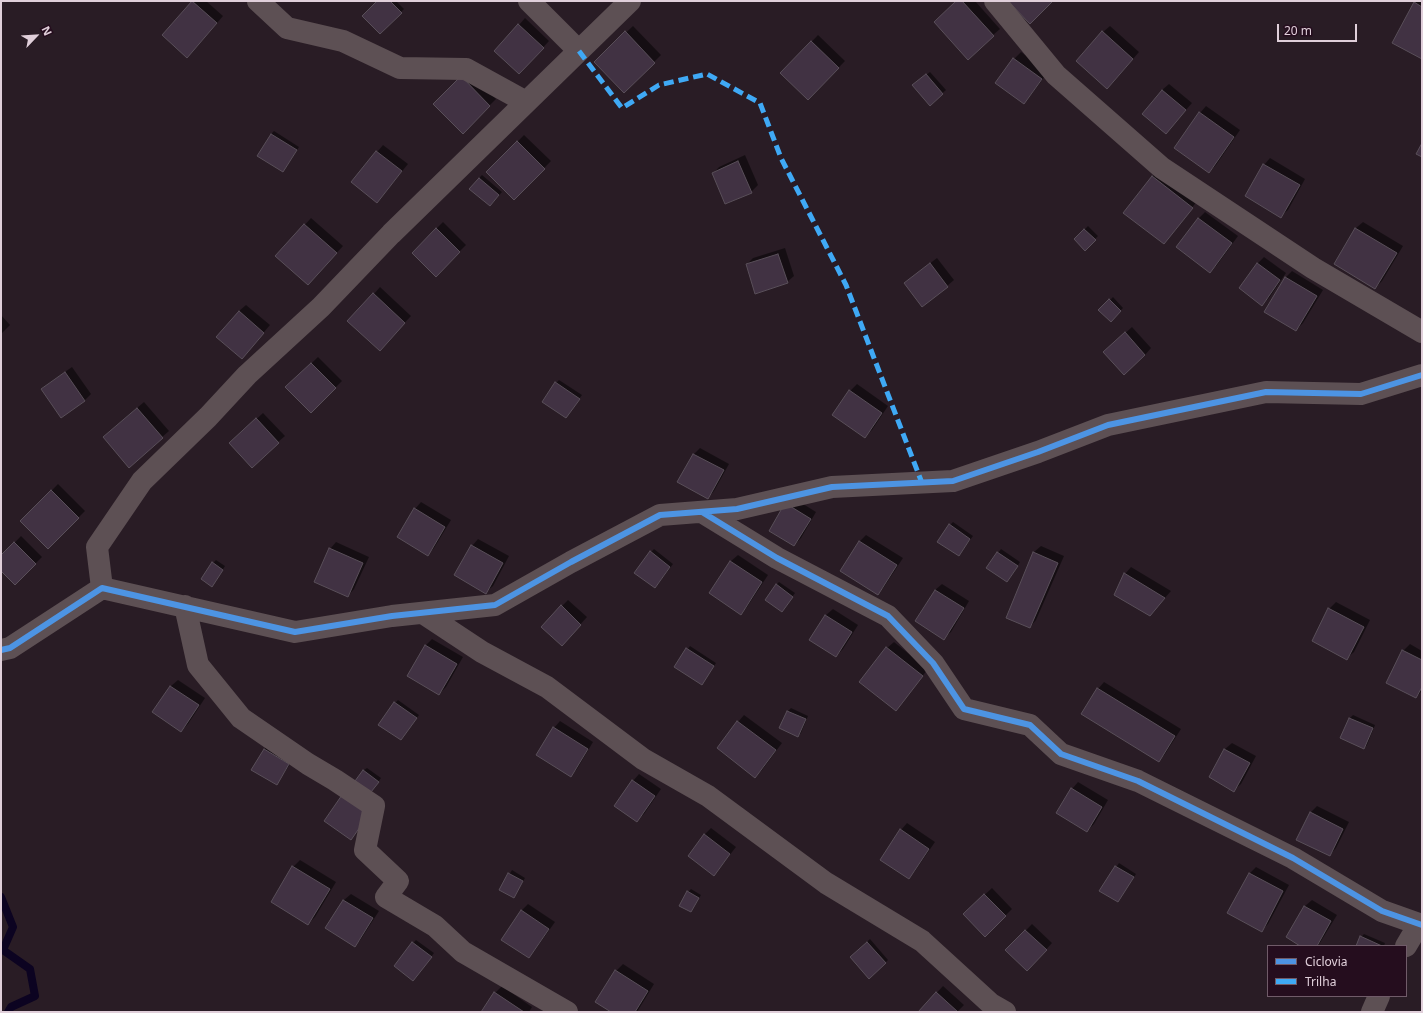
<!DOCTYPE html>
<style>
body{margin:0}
#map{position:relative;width:1423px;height:1013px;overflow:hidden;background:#291c25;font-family:"Noto Sans",sans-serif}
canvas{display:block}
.frame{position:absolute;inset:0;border:2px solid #e0cfda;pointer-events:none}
.legend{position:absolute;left:1267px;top:945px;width:140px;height:52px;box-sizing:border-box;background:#250d1e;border:1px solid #705b69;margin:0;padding:5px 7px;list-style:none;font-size:12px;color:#e0cfda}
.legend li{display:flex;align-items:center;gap:8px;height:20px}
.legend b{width:20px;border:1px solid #705b69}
.north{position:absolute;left:16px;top:16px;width:40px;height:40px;-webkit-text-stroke:3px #250d1e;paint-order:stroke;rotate:65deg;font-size:11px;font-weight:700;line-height:16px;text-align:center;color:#e0cfda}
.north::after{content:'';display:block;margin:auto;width:14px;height:18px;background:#e0cfda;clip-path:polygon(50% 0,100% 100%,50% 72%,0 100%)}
.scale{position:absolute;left:1277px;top:24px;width:80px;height:18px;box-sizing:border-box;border:2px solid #e0cfda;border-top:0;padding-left:5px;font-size:12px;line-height:14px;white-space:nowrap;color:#e0cfda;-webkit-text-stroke:3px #250d1e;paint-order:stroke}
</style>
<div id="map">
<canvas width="1423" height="1013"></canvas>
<div class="frame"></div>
<ul class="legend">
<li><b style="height:5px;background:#4d94e3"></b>Ciclovia</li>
<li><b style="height:5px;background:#3fa9f5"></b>Trilha</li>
</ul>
<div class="north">N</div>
<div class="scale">20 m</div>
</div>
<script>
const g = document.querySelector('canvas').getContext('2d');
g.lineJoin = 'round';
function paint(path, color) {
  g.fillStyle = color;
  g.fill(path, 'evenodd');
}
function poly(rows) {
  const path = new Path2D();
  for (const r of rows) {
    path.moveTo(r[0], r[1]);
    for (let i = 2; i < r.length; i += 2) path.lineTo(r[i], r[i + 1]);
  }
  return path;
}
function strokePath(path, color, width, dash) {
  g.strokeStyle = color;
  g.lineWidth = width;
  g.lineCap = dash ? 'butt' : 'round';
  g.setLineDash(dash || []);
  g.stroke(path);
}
paint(poly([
 [194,1,206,1,223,16,194,50,164,35],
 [378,1,396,1,404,9,380,33],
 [957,1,975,1,1000,29,993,35],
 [1417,1,1422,1,1422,58,1415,3],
 [525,18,549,41,526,66,519,25],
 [633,26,661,55,624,92,595,62],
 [1110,26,1139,52,1114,81,1103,32],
 [818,35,845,61,808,99,782,73],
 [1021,52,1048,72,1030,96,1024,103,997,83,1014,59],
 [468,71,496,99,463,132,435,104],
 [930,72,946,90,930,104,917,82],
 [1169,84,1192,103,1166,133,1162,90],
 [1206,106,1240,130,1216,165,1209,172,1200,113],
 [274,131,299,147,283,171,271,134],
 [524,135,551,161,514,199,488,172],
 [383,145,408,164,377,202,352,182],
 [745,155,758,185,751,192,713,174,719,167],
 [1270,158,1305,179,1288,210,1281,216,1264,165],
 [1159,170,1198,200,1164,243,1125,213,1153,176],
 [482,175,502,192,493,202,479,178],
 [1205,212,1238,236,1217,265,1210,271,1177,247,1199,218],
 [311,218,343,246,308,284,277,256],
 [443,222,466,245,436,275,413,252],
 [1363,222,1403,246,1382,281,1375,288,1335,263,1356,228],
 [1088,226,1098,236,1085,249,1075,239],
 [785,248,794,276,787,282,747,264,753,258],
 [1264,257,1286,273,1269,298,1262,304,1257,264],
 [937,258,954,280,947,286,912,277],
 [1292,271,1323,290,1303,323,1296,330,1285,278],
 [380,287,411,316,386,343,374,294],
 [1113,297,1123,308,1111,320,1100,310],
 [246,305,270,325,248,351,239,311],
 [1,315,10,325,1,334],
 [1132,327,1151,348,1145,355,1111,346],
 [318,357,342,381,311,412,287,387],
 [72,367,91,394,85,400,62,416,43,389,49,383],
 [559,380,582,395,566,417,556,383],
 [857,384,888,406,872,430,865,436,850,391],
 [144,402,169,431,129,466,111,430],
 [263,413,285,436,278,442,237,437],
 [700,448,729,464,714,491,708,498,678,482,694,454],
 [58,484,85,511,48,548,22,521],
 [792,497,816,512,801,538,794,545,770,531],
 [421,502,451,520,434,548,428,555,415,509],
 [953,522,973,536,961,552,950,525],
 [866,535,903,558,884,587,878,594,859,542],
 [21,536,42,557,15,584,1,570,1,557],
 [478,539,509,556,493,586,486,592,472,546],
 [336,542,369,557,354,589,348,596,330,549],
 [1041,546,1064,556,1036,620,1030,627,1034,552],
 [654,549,673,564,658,584,651,552],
 [1001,549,1020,562,1010,578,988,567],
 [738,555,768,575,747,607,741,613,710,593,731,561],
 [216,560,225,566,215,582,213,563],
 [1131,567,1171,591,1150,615,1125,574],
 [779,582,795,593,782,611,776,585],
 [942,584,969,601,951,632,944,638,935,590],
 [568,600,587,617,568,638,562,606],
 [1336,602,1370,620,1354,652,1347,658,1329,609],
 [833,609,858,625,843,649,836,656,811,639,826,615],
 [432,639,463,657,446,687,439,694,426,645],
 [894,642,928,669,896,709,887,648],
 [1410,644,1422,651,1422,691,1416,697,1403,651],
 [690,646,716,663,702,684,675,666],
 [178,680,205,698,188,724,181,731,154,712,171,686],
 [1104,682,1181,729,1165,754,1159,761,1098,689],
 [398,700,419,715,401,739,395,703],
 [791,708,808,716,801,733,798,736,780,728,788,711],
 [744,715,782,743,762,770,755,776,738,722],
 [1353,715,1375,725,1367,745,1364,748,1341,738,1350,718],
 [560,721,593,742,577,769,571,775,554,728],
 [1232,743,1256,756,1241,784,1234,790,1210,777,1225,749],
 [267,746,292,761,277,784,264,749],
 [367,768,381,778,374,788,364,770],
 [639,774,661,789,644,814,637,820,633,781],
 [1078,782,1108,800,1094,824,1087,831,1072,789],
 [1317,806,1349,822,1336,848,1330,855,1311,812],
 [907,823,935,842,915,871,909,878,881,859,901,830],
 [711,828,736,847,714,875,704,835],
 [300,860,336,882,315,917,308,924,272,902,293,867],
 [1119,863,1136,874,1118,901,1101,890],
 [1256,867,1289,885,1268,924,1262,930,1250,873],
 [512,870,525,878,513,897,500,890],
 [992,888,1012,909,985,936,964,914],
 [691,889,701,895,691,911,688,892],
 [351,894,379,911,361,939,355,946,326,928,344,900],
 [1312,900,1337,915,1318,946,1302,946,1287,937,1305,906],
 [528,904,555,922,535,950,529,957,502,939,522,910],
 [1032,924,1052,943,1034,963,1007,950],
 [1364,934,1385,943,1384,946,1357,946,1361,937],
 [870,939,888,960,885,963,851,957],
 [416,940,434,953,416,977,413,943],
 [623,964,654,984,637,1012,613,1012,616,971],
 [502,986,532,1007,529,1012,482,1012,495,993],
 [943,986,964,1005,957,1012,919,1012]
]), '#0007');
strokePath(poly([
 [1,897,13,927,3,950,30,969,35,996,11,1007,8,1012]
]), '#0c0321', 8);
const building = poly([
 [192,1,217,23,187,58,162,35,192,1],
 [377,1,390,1,402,13,380,34,362,16,377,1],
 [956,1,962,1,994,36,968,60,934,22,956,1],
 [1008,1,1053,1,1030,24,1008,1],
 [1414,2,1422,7,1422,59,1392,43,1414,2],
 [518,24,544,48,519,74,494,51,518,24],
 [625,31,655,63,624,93,594,62,625,31],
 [1102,31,1133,59,1107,89,1076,61,1102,31],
 [811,41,839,68,808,100,780,73,811,41],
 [1013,58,1042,79,1024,104,995,83,1013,58],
 [926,74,943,94,930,106,912,85,926,74],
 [461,76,490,106,463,134,433,104,461,76],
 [1162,90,1186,110,1166,134,1142,114,1162,90],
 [1199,112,1234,137,1209,173,1174,148,1199,112],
 [271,134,297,150,283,172,257,156,271,134],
 [517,141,545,169,514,200,486,172,517,141],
 [1422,143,1422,157,1416,154,1422,143],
 [376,151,402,171,377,203,351,182,376,151],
 [738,161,752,193,725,204,712,173,738,161],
 [1263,164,1300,185,1281,218,1245,196,1263,164],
 [1152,176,1193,208,1164,244,1123,213,1152,176],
 [479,178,499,195,490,206,469,189,479,178],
 [1198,218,1232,243,1210,273,1176,247,1198,218],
 [304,224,337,253,308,285,275,256,304,224],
 [436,228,460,252,436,277,412,253,436,228],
 [1355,228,1397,253,1375,289,1334,264,1355,228],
 [1084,229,1096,240,1085,251,1074,239,1084,229],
 [778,254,788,283,755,294,746,264,778,254],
 [930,263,948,287,922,307,904,283,930,263],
 [1257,263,1280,280,1262,306,1239,288,1257,263],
 [1285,277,1317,296,1296,331,1264,312,1285,277],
 [373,293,405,323,380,351,347,321,373,293],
 [1109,299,1121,311,1111,322,1098,310,1109,299],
 [239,311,264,333,242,359,216,337,239,311],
 [1125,332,1145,355,1124,375,1103,352,1125,332],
 [311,363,336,388,311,413,285,387,311,363],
 [65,372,85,401,61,418,41,389,65,372],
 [555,382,580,399,566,418,542,402,555,382],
 [849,390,882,413,865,438,832,415,849,390],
 [137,408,163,438,129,468,103,437,137,408],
 [256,418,279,443,252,468,229,443,256,418],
 [693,454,724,470,708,499,677,482,693,454],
 [51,490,79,518,48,549,20,521,51,490],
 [785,503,811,519,794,546,769,531,785,503],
 [414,508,445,527,428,556,397,537,414,508],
 [949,524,970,539,959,556,937,542,949,524],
 [859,541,897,565,878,595,840,571,859,541],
 [14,542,36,564,15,585,1,571,1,555,14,542],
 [471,545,503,563,486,594,454,575,471,545],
 [329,548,363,563,348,597,314,582,329,548],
 [650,551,670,567,655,588,634,573,650,551],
 [997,552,1018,566,1007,582,986,568,997,552],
 [1033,552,1058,563,1030,628,1006,618,1033,552],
 [730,561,762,582,741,615,709,593,730,561],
 [212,562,223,570,212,587,201,579,212,562],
 [1124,573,1165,598,1150,616,1114,595,1124,573],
 [776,584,793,597,782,612,765,600,776,584],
 [935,590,964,608,944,640,915,621,935,590],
 [561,605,581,625,562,646,541,627,561,605],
 [1328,608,1364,627,1347,660,1312,641,1328,608],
 [825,615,852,632,836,657,809,640,825,615],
 [425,645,457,664,439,695,407,676,425,645],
 [886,647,923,676,896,711,859,682,886,647],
 [686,648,714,666,702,685,674,667,686,648],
 [1402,650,1422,660,1422,687,1416,698,1386,683,1402,650],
 [170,686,199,705,181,732,152,712,170,686],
 [1097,688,1175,736,1159,762,1081,714,1097,688],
 [394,702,417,718,401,740,378,725,394,702],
 [787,711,806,719,798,737,779,728,787,711],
 [1349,718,1373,728,1364,749,1340,738,1349,718],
 [737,721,776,750,755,778,717,748,737,721],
 [553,727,588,749,571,777,536,755,553,727],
 [264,749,289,764,277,785,251,770,264,749],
 [1224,749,1250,763,1234,792,1209,777,1224,749],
 [363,770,379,782,371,792,355,781,363,770],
 [632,780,655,796,637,822,614,806,632,780],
 [1071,788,1102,807,1087,832,1056,813,1071,788],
 [342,795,369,814,351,840,324,821,342,795],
 [1310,812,1343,829,1330,856,1296,840,1310,812],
 [900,829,929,849,909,879,880,860,900,829],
 [704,834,730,854,714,876,688,856,704,834],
 [292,866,330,889,308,925,271,902,292,866],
 [1115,866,1134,877,1118,902,1099,891,1115,866],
 [508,873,523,881,514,898,499,890,508,873],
 [1249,873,1283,891,1262,932,1227,913,1249,873],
 [687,891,699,898,691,912,679,906,687,891],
 [984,894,1006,916,985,937,963,914,984,894],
 [343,900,373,918,355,947,325,928,343,900],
 [1304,906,1331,921,1317,946,1300,946,1286,937,1304,906],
 [521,910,549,929,529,958,501,940,521,910],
 [1025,930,1047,950,1027,971,1005,950,1025,930],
 [1360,936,1382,946,1356,946,1360,936],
 [412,942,432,957,413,981,394,966,412,942],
 [867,942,886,963,869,979,850,957,867,942],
 [615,970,648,991,635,1012,611,1012,595,1002,615,970],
 [494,992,524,1012,481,1012,494,992],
 [936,992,958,1012,918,1012,936,992]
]);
paint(building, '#413243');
strokePath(building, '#594f59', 1);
strokePath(poly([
 [258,1,287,28,343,41,400,68,466,69,526,102],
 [529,1,579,51],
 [995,1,1056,75,1162,168,1313,268,1422,332],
 [702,512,777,558,888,616,933,663,964,709,1030,725,1061,754,1138,781,1293,858,1382,911,1422,925],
 [102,588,97,547,142,481,208,417,247,375,321,307,391,234,630,1],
 [185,606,198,665,241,718,308,764,335,780,374,806,365,850,398,881,386,897,435,926,463,952,567,1012],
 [423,613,482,652,547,687,643,759,708,796,826,883,922,941,991,1004,1005,1012],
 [1,650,10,648,102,588,295,632,392,616,495,605,571,562,660,515,737,509,832,487,953,481,1038,452,1108,425,1266,392,1361,394,1422,375],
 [1406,946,1419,924],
 [1372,1012,1379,996]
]), '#5d5054', 22);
strokePath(poly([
 [579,51,622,108,659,85,707,74,760,103,781,158,846,285,922,483]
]), '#3fa9f5', 5, [10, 5]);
strokePath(poly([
 [702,512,777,558,888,616,933,663,964,709,1030,725,1061,754,1138,781,1293,858,1382,911,1422,925],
 [1,650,10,648,102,588,295,632,392,616,495,605,571,562,660,515,737,509,832,487,953,481,1038,452,1108,425,1266,392,1361,394,1422,375]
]), '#4d94e3', 6);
</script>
